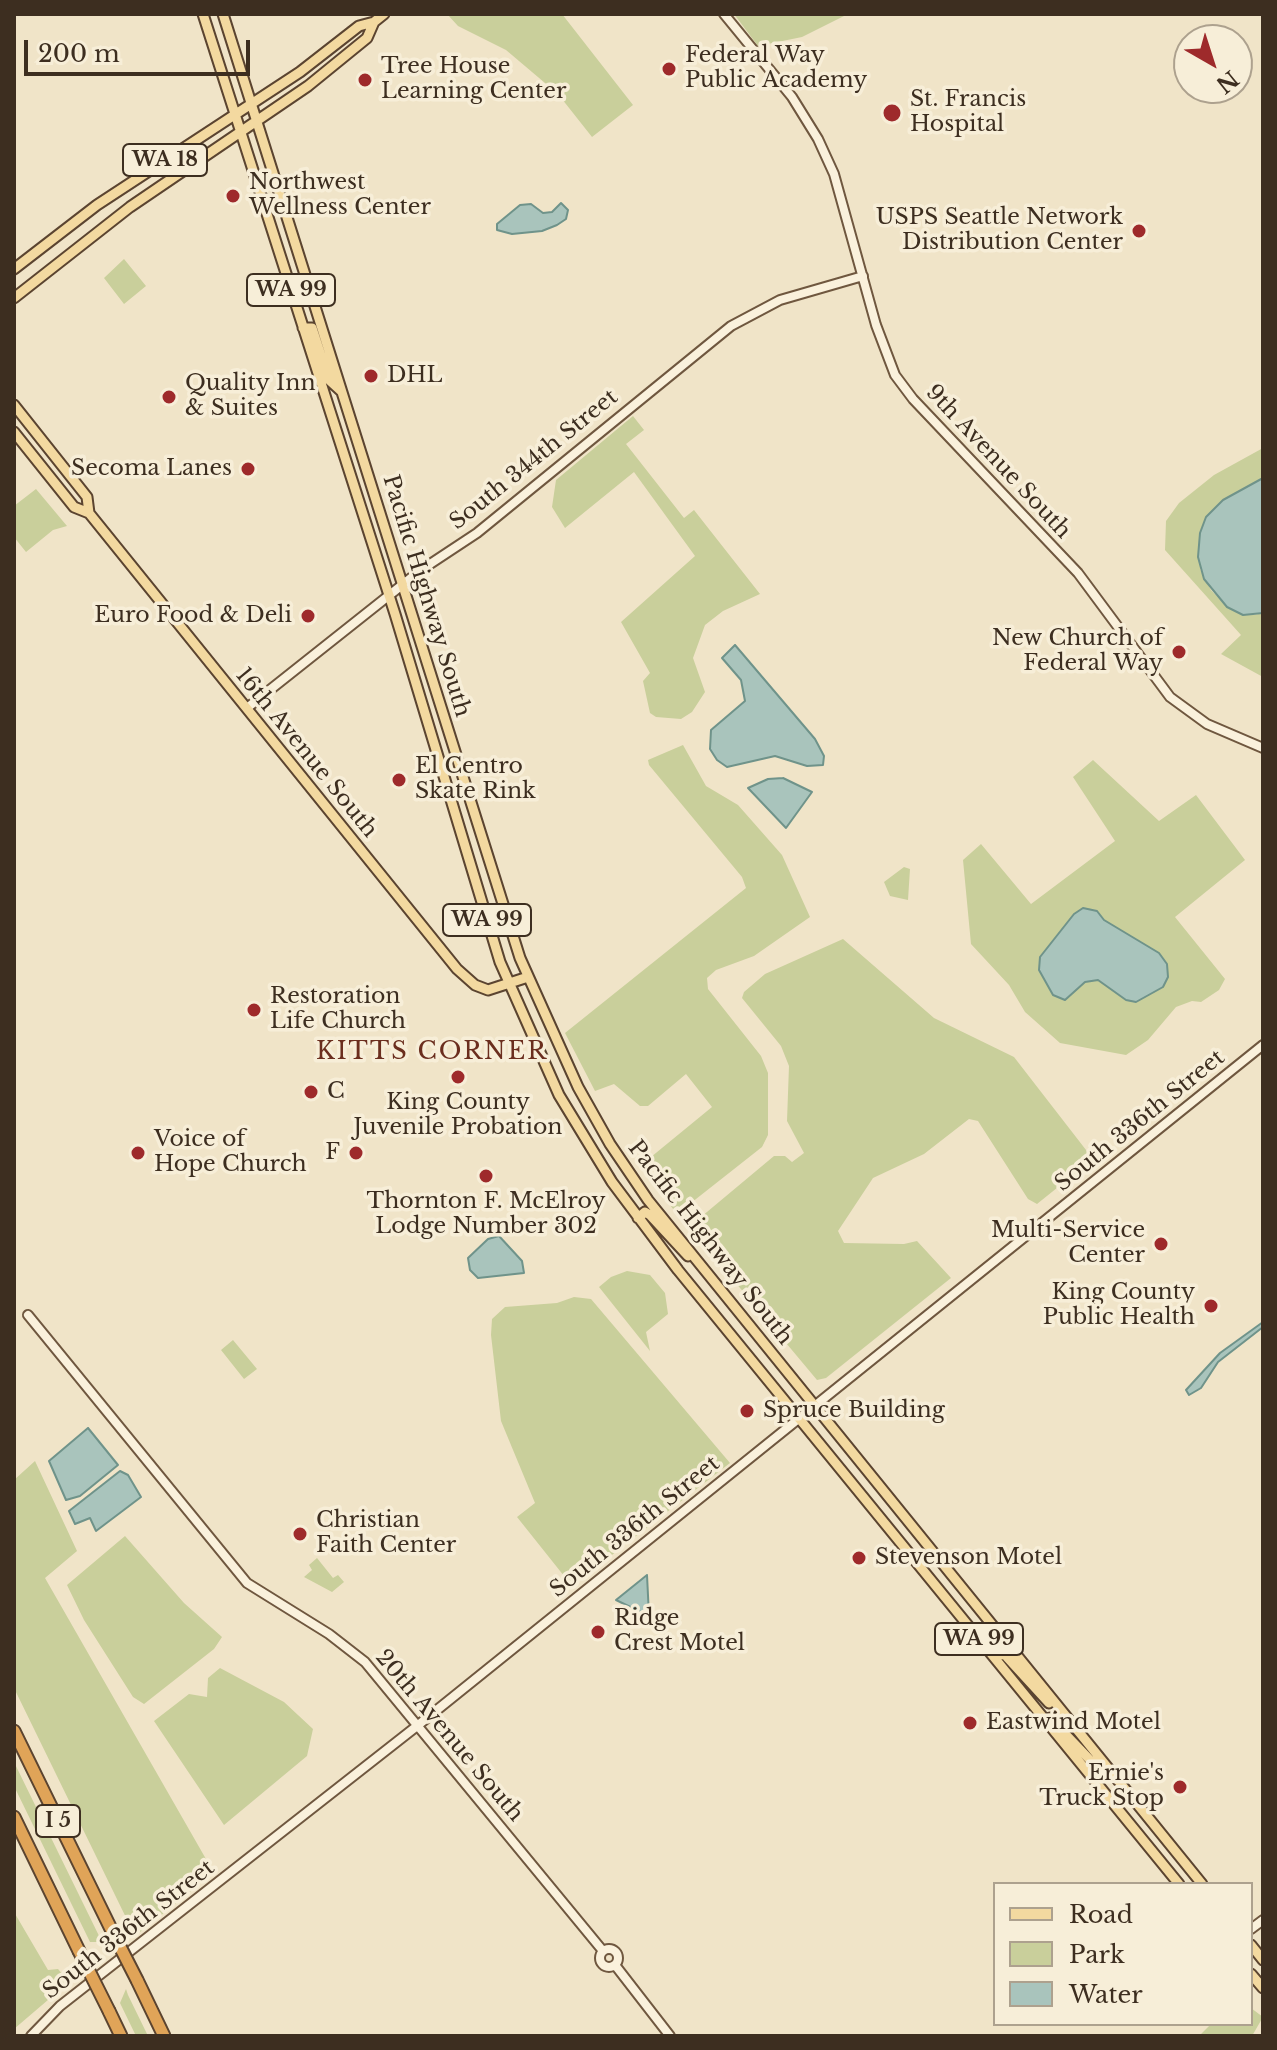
<!DOCTYPE html>
<style>
body{margin:0}
#map{position:relative;width:1277px;height:2050px;overflow:hidden;background:#f0e4c8;font-family:"Libre Baskerville",serif}
canvas{display:block}
.frame{position:absolute;inset:0;border:16px solid #3d2e20;pointer-events:none}
.legend{position:absolute;left:993px;top:1882px;width:260px;height:144px;box-sizing:border-box;background:#f7eed8;border:2px solid #ada18e;margin:0;padding:10px 14px;list-style:none;font-size:24px;color:#3d2e20}
.legend li{display:flex;align-items:center;gap:16px;height:40px}
.legend b{width:40px;border:2px solid #ada18e}
.north{position:absolute;left:1173px;top:24px;width:80px;height:80px;box-sizing:border-box;background:#f7eed8;border:2px solid #ada18e;border-radius:50%;rotate:141deg;font-size:22px;font-weight:700;line-height:32px;text-align:center;color:#3d2e20}
.north::after{content:'';display:block;margin:auto;width:28px;height:36px;background:#9e2a2b;clip-path:polygon(50% 0,100% 100%,50% 72%,0 100%)}
.scale{position:absolute;left:24px;top:40px;width:226px;height:36px;box-sizing:border-box;border:4px solid #3d2e20;border-top:0;padding-left:10px;font-size:24px;line-height:28px;white-space:nowrap;color:#3d2e20;-webkit-text-stroke:6px #f7eed8;paint-order:stroke}
</style>
<div id="map">
<canvas width="1277" height="2050"></canvas>
<div class="frame"></div>
<ul class="legend">
<li><b style="height:10px;background:#f3d9a0"></b>Road</li>
<li><b style="height:22px;background:#c9cf9b"></b>Park</li>
<li><b style="height:22px;background:#a9c4bc"></b>Water</li>
</ul>
<div class="north">N</div>
<div class="scale">200 m</div>
</div>
<script>
const g = document.querySelector('canvas').getContext('2d');
g.lineJoin = 'round';
function paint(path, color) {
  g.fillStyle = color;
  g.fill(path, 'evenodd');
}
function poly(rows) {
  const path = new Path2D();
  for (const r of rows) {
    if (r.length === 3) {
      path.moveTo(r[0] + r[2], r[1]);
      path.arc(r[0], r[1], r[2], 0, 2 * Math.PI);
      continue;
    }
    path.moveTo(r[0], r[1]);
    for (let i = 2; i < r.length; i += 2) path.lineTo(r[i], r[i + 1]);
  }
  return path;
}
function strokePath(path, color, width, dash) {
  g.strokeStyle = color;
  g.lineWidth = width;
  g.lineCap = dash ? 'butt' : 'round';
  g.setLineDash(dash || []);
  g.stroke(path);
}
function label(font, color, halo, rows, align = 'center') {
  g.font = font + ' "Libre Baskerville",serif';
  g.lineWidth = 7;
  g.setLineDash([]);
  g.textBaseline = 'middle';
  g.strokeStyle = halo;
  g.fillStyle = color;
  for (const [text, x, y, turn = 0] of rows) {
    g.save();
    g.translate(x, y);
    g.rotate((+turn || 0) * Math.PI / 180);
    g.textAlign = isNaN(turn) ? turn : align;
    if (halo) g.strokeText(text, 0, 0);
    g.fillText(text, 0, 0);
    g.restore();
  }
}
paint(poly([
 [447,14,562,14,633,105,592,137,558,94,506,50,458,26],
 [734,14,848,14,802,37,758,46],
 [124,259,146,286,124,304,104,278],
 [633,416,644,430,626,444,684,518,694,510,760,594,723,611,705,625,693,658,705,692,692,712,681,719,656,717,650,713,643,681,650,673,621,622,695,556,634,472,565,528,552,507,556,480],
 [1263,448,1263,478,1223,500,1202,526,1200,569,1211,590,1227,607,1254,615,1263,613,1263,677,1221,654,1241,635,1165,550,1166,521,1179,503,1214,475],
 [36,489,67,526,53,530,26,552,14,537,14,506],
 [683,745,706,786,738,805,782,855,810,917,754,956,716,970,707,978,708,989,761,1056,768,1073,768,1135,762,1147,677,1214,653,1183,662,1174,651,1157,712,1107,686,1074,648,1106,640,1106,614,1084,595,1091,565,1033,746,888,742,877,649,765,648,760],
 [1093,760,1159,821,1196,795,1245,860,1175,917,1225,979,1219,990,1201,1002,1192,1001,1176,1007,1148,1040,1126,1055,1060,1043,1025,1012,1009,985,971,944,963,860,981,844,1031,904,1115,841,1073,777],
 [1097,911,1104,920,1159,953,1117,994,1098,980,1085,982,1064,1000,1053,995,1039,970,1040,957,1074,914],
 [904,867,910,869,908,900,890,896,884,882],
 [843,939,934,1018,1014,1057,1093,1159,1037,1204,1028,1199,978,1121,969,1119,924,1154,873,1178,838,1231,844,1243,904,1244,917,1241,951,1278,826,1378,817,1380,689,1227,774,1156,785,1156,792,1162,804,1153,787,1121,789,1066,781,1046,742,998,744,992,765,974],
 [627,1271,650,1275,665,1293,668,1314,646,1332,650,1351,599,1287,611,1277],
 [574,1297,591,1299,730,1463,572,1586,517,1517,535,1503,501,1421,491,1335,492,1319,505,1307,557,1303],
 [233,1340,257,1369,244,1379,221,1350],
 [35,1461,77,1551,45,1578,214,1873,135,1936,14,1688,14,1480],
 [125,1536,184,1603,222,1637,214,1649,144,1704,133,1697,84,1620,67,1585],
 [317,1558,333,1578,338,1575,344,1582,332,1592,304,1577,312,1570,309,1565],
 [220,1668,284,1702,313,1729,307,1756,224,1825,154,1721,189,1694,207,1697,208,1678],
 [14,1762,102,1942,90,1942,14,1786],
 [14,1912,48,1970,58,1969,69,1982,14,2029],
 [126,1989,128,1995,148,2036,136,2036,120,2003],
 [1251,2008,1263,2017,1252,2036,1199,2036,1211,2024,1251,2024]
]), '#c9cf9b');
const water = poly([
 [561,203,568,210,566,219,557,225,542,231,512,234,497,230,497,224,520,205,531,204,543,213,552,212,561,203],
 [1263,478,1263,613,1243,615,1227,607,1204,579,1198,557,1200,533,1206,517,1223,500,1263,478],
 [735,645,815,739,824,756,823,765,807,766,775,756,727,767,717,760,710,749,711,730,745,701,741,680,722,658,735,645],
 [783,778,812,792,786,828,748,788,768,779,783,778],
 [1083,908,1097,911,1104,920,1159,953,1167,964,1168,977,1163,987,1136,1002,1126,1000,1098,980,1085,982,1065,1000,1053,995,1039,970,1040,957,1074,914,1083,908],
 [499,1236,522,1261,524,1273,478,1278,470,1270,468,1258,488,1239,499,1236],
 [1263,1322,1263,1327,1218,1362,1201,1388,1189,1395,1186,1390,1220,1353,1263,1322],
 [88,1428,118,1465,80,1496,66,1500,49,1461,88,1428],
 [120,1471,128,1475,141,1497,96,1531,90,1518,75,1524,69,1511,120,1471],
 [647,1575,649,1616,616,1600,647,1575]
]);
paint(water, '#a9c4bc');
strokePath(water, '#6f938a', 2);
const secondary = poly([
 [724,14,792,97,818,139,834,174,876,325,895,375,913,399,1078,573,1170,697,1207,724,1263,748],
 [247,708,421,570,477,533,731,326,780,300,863,276],
 [28,1315,247,1583,329,1634,365,1662,603,1951],
 [1251,1929,1263,1920],
 [609,1958,9],
 [615,1965,670,2036],
 [31,2036,60,2006,417,1726,1263,1045]
]);
const primary = poly([
 [203,14,395,614,500,962,559,1095,612,1182,678,1270,1179,1884],
 [223,14,520,958,578,1087,610,1144,648,1200,1202,1884],
 [14,269,97,205,300,72,359,26,374,22,384,14],
 [14,298,130,207,308,86,367,38,374,22],
 [303,328,312,328,329,380,341,391],
 [14,405,87,497,89,513],
 [14,432,74,507,89,513,457,969,475,985,488,990,528,977],
 [638,1218,645,1212,650,1215,688,1256],
 [992,1654,1005,1655,1049,1703],
 [1050,1718,1091,1761,1101,1760],
 [1251,1945,1263,1960],
 [1251,1974,1263,1988]
]);
const highway = poly([
 [14,1731,113,1933],
 [14,1817,79,1951],
 [137,1980,164,2036],
 [109,2011,121,2036]
]);
strokePath(secondary, '#6f573f', 12);
strokePath(primary, '#5b4430', 13);
strokePath(highway, '#5b4430', 15);
strokePath(secondary, '#faf1dc', 8);
strokePath(primary, '#f3d9a0', 9);
strokePath(highway, '#e0a458', 11);
const highwayBridge = poly([
 [113,1933,137,1980],
 [79,1951,109,2011]
]);
strokePath(highwayBridge, '#5b4430', 15, []);
strokePath(highwayBridge, '#e0a458', 11);
for (const [x, y, r, color] of [
 [669,69,8,"#9e2a2b"],
 [365,80,8,"#9e2a2b"],
 [892,113,10,"#9e2a2b"],
 [233,196,8,"#9e2a2b"],
 [1139,231,8,"#9e2a2b"],
 [371,376,8,"#9e2a2b"],
 [169,397,8,"#9e2a2b"],
 [248,469,8,"#9e2a2b"],
 [308,616,8,"#9e2a2b"],
 [1179,652,8,"#9e2a2b"],
 [399,780,8,"#9e2a2b"],
 [254,1010,8,"#9e2a2b"],
 [458,1077,8,"#9e2a2b"],
 [311,1092,8,"#9e2a2b"],
 [138,1153,8,"#9e2a2b"],
 [356,1153,8,"#9e2a2b"],
 [486,1176,8,"#9e2a2b"],
 [1161,1244,8,"#9e2a2b"],
 [1211,1306,8,"#9e2a2b"],
 [747,1411,8,"#9e2a2b"],
 [300,1534,8,"#9e2a2b"],
 [859,1558,8,"#9e2a2b"],
 [598,1632,8,"#9e2a2b"],
 [970,1723,8,"#9e2a2b"],
 [1180,1787,8,"#9e2a2b"]
]) {
  const dot = new Path2D();
  dot.arc(x, y, r, 0, 2 * Math.PI);
  g.fillStyle = color;
  g.fill(dot);
  strokePath(dot, '#f7eed8', 3);
}
for (const [x, y, w] of [
 [165,160,84],
 [291,290,88],
 [487,920,88],
 [979,1639,88],
 [58,1821,44]
]) {
  const box = new Path2D();
  box.roundRect(x - w / 2, y - 16, w, 32, 6);
  g.fillStyle = '#f7eed8';
  g.fill(box);
  strokePath(box, '#3d2e20', 2);
}
label('bold 20px', '#3d2e20', null, [
 ["WA 18",165,160],
 ["WA 99",291,290],
 ["WA 99",487,920],
 ["WA 99",979,1639],
 ["I 5",58,1821]
]);
label('22px', '#3d2e20', '#f7eed8', [
 ["Federal Way",685,56],
 ["Public Academy",685,81],
 ["Tree House",381,67],
 ["Learning Center",381,92],
 ["St. Francis",910,100],
 ["Hospital",910,125],
 ["Northwest",249,183],
 ["Wellness Center",249,208],
 ["USPS Seattle Network",1123,218,"right"],
 ["Distribution Center",1123,243,"right"],
 ["DHL",387,376],
 ["Quality Inn",185,384],
 ["& Suites",185,409],
 ["Secoma Lanes",232,469,"right"],
 ["Euro Food & Deli",292,616,"right"],
 ["New Church of",1163,639,"right"],
 ["Federal Way",1163,664,"right"],
 ["El Centro",415,767],
 ["Skate Rink",415,792],
 ["Restoration",270,997],
 ["Life Church",270,1022],
 ["C",327,1092],
 ["King County",458,1103,"center"],
 ["Juvenile Probation",458,1128,"center"],
 ["Voice of",154,1140],
 ["Hope Church",154,1165],
 ["F",340,1153,"right"],
 ["Thornton F. McElroy",486,1202,"center"],
 ["Lodge Number 302",486,1227,"center"],
 ["Multi-Service",1145,1231,"right"],
 ["Center",1145,1256,"right"],
 ["King County",1195,1293,"right"],
 ["Public Health",1195,1318,"right"],
 ["Spruce Building",763,1411],
 ["Christian",316,1521],
 ["Faith Center",316,1546],
 ["Stevenson Motel",875,1558],
 ["Ridge",614,1619],
 ["Crest Motel",614,1644],
 ["Eastwind Motel",986,1723],
 ["Ernie's",1164,1774,"right"],
 ["Truck Stop",1164,1799,"right"]
], 'left');
label('22px', '#3d2e20', '#f7eed8', [
 ["South 344th Street",534,460,-39],
 ["9th Avenue South",998,462,47],
 ["Pacific Highway South",426,596,73],
 ["16th Avenue South",306,753,51],
 ["South 336th Street",1140,1121,-39],
 ["Pacific Highway South",710,1243,52],
 ["South 336th Street",635,1527,-39],
 ["20th Avenue South",449,1736,50],
 ["South 336th Street",129,1930,-38]
]);
g.letterSpacing = '2px';
label('24px', '#6b2e1e', '#f7eed8', [
 ["KITTS CORNER",432,1052]
]);
g.letterSpacing = '0px';
</script>
